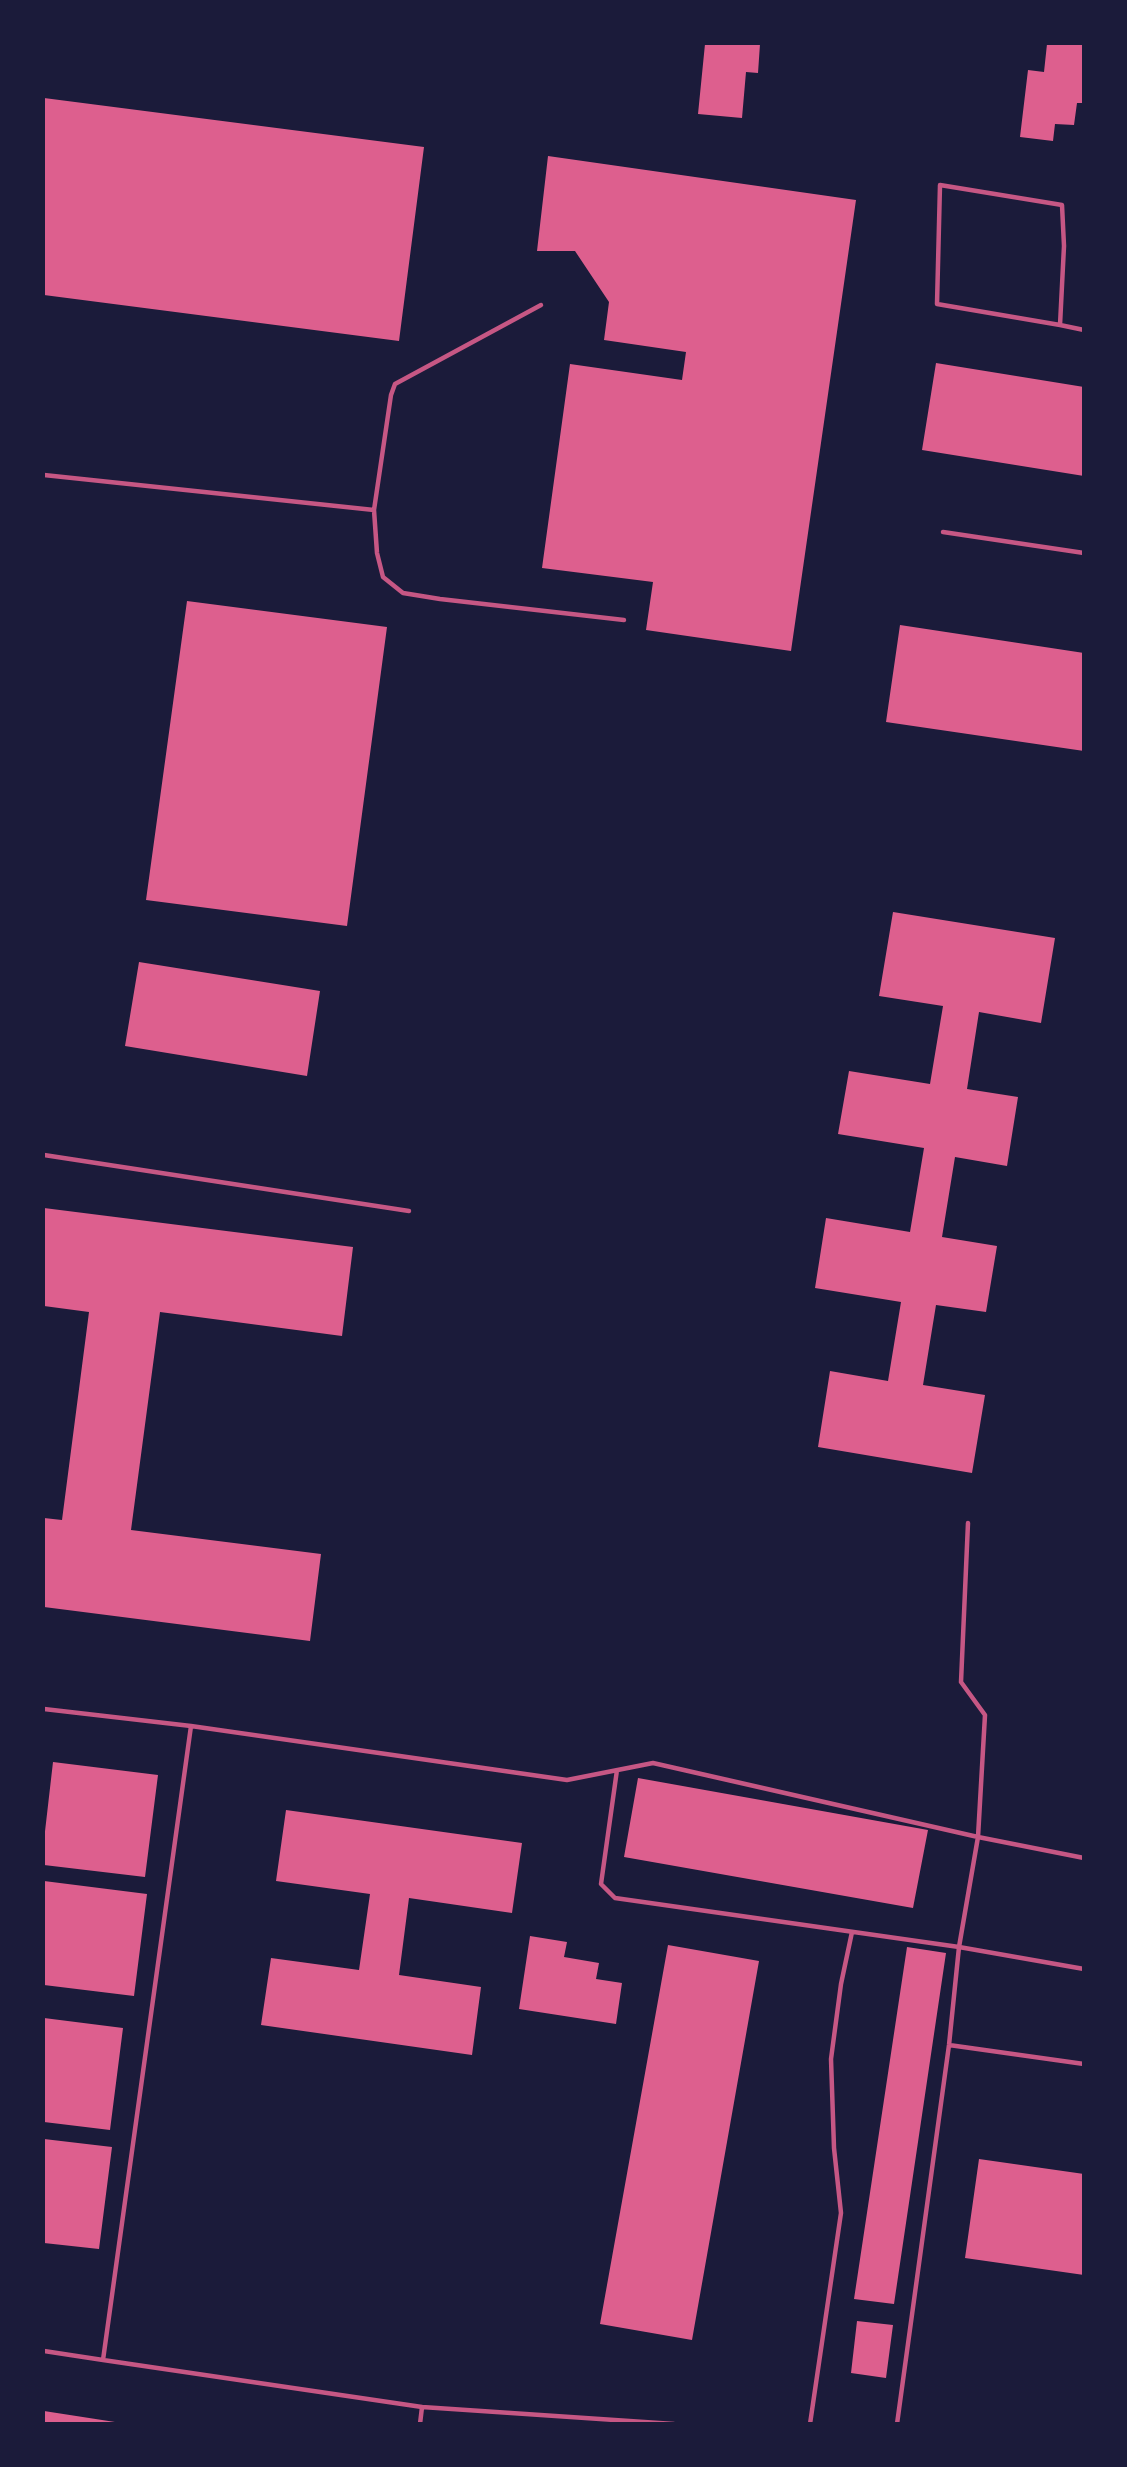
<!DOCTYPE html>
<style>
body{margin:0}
#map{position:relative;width:1127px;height:2467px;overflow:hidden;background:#1b1b3a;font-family:"Nunito Sans",sans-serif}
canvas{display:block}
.frame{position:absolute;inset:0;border:45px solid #1b1b3a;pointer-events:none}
</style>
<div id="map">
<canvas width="1127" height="2467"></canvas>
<div class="frame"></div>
</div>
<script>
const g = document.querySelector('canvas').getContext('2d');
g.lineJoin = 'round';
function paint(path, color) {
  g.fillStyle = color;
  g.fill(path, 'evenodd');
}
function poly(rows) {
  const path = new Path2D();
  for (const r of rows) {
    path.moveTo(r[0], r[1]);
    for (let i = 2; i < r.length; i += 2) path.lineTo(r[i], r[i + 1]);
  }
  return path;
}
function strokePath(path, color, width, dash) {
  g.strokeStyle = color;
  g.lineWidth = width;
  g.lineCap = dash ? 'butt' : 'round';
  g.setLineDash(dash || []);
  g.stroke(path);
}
paint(poly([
 [705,44,760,44,758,73,746,72,742,118,698,114],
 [1047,44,1084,44,1084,103,1077,103,1074,125,1055,124,1053,141,1020,137,1028,70,1044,72],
 [44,98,424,147,399,341,44,295],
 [548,156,856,200,791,651,646,630,653,582,542,568,570,364,682,380,686,352,604,340,609,302,575,251,537,251],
 [936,363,1084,387,1084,476,922,450],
 [187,601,387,627,347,926,146,900],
 [900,625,1084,653,1084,751,886,722],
 [893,912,1055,938,1041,1023,979,1012,967,1089,1018,1097,1007,1166,955,1157,942,1237,997,1246,986,1312,936,1305,923,1385,985,1395,972,1473,818,1447,830,1371,888,1381,901,1302,815,1288,826,1218,910,1232,924,1148,838,1134,849,1071,930,1084,943,1006,879,996],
 [139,962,320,991,307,1076,125,1046],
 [44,1208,353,1247,342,1336,160,1312,131,1530,321,1554,310,1641,44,1607,44,1518,62,1520,89,1312,44,1306],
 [53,1762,158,1775,145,1877,44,1865,44,1840],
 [638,1778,928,1830,913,1908,624,1857],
 [286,1810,522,1843,512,1913,409,1898,399,1975,481,1987,472,2055,261,2025,271,1958,359,1970,370,1894,276,1881],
 [44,1881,147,1894,134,1996,44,1985],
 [530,1936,567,1942,564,1957,599,1963,596,1979,622,1983,616,2024,519,2009],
 [668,1945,759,1961,692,2340,600,2324],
 [907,1947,946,1953,894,2304,854,2299],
 [44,2018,123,2028,110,2130,44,2122],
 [44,2139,112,2147,99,2249,44,2243],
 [979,2159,1084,2174,1084,2275,965,2258],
 [857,2321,893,2325,886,2378,851,2373],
 [44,2411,115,2422,115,2424,44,2424]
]), '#dd5f8e');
strokePath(poly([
 [1060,325,937,304,940,185,1062,205,1064,246,1060,325,1084,330],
 [44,475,374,510,377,553,383,577,403,593,440,599,624,620],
 [374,510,391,395,395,384,541,305],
 [943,532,1084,553],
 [44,1155,409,1211],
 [44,1709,191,1726,103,2360,44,2351],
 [191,1726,567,1780,653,1763,978,1837,1084,1858],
 [617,1770,601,1884,615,1898,959,1947,978,1837,985,1715,961,1682,968,1523],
 [949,2045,1084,2064],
 [103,2360,422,2407,420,2424],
 [422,2407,674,2424],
 [810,2424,841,2213,834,2148,831,2059,841,1984,852,1932],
 [897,2424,949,2045,959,1947,1084,1969]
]), '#c65784', 4.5);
</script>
